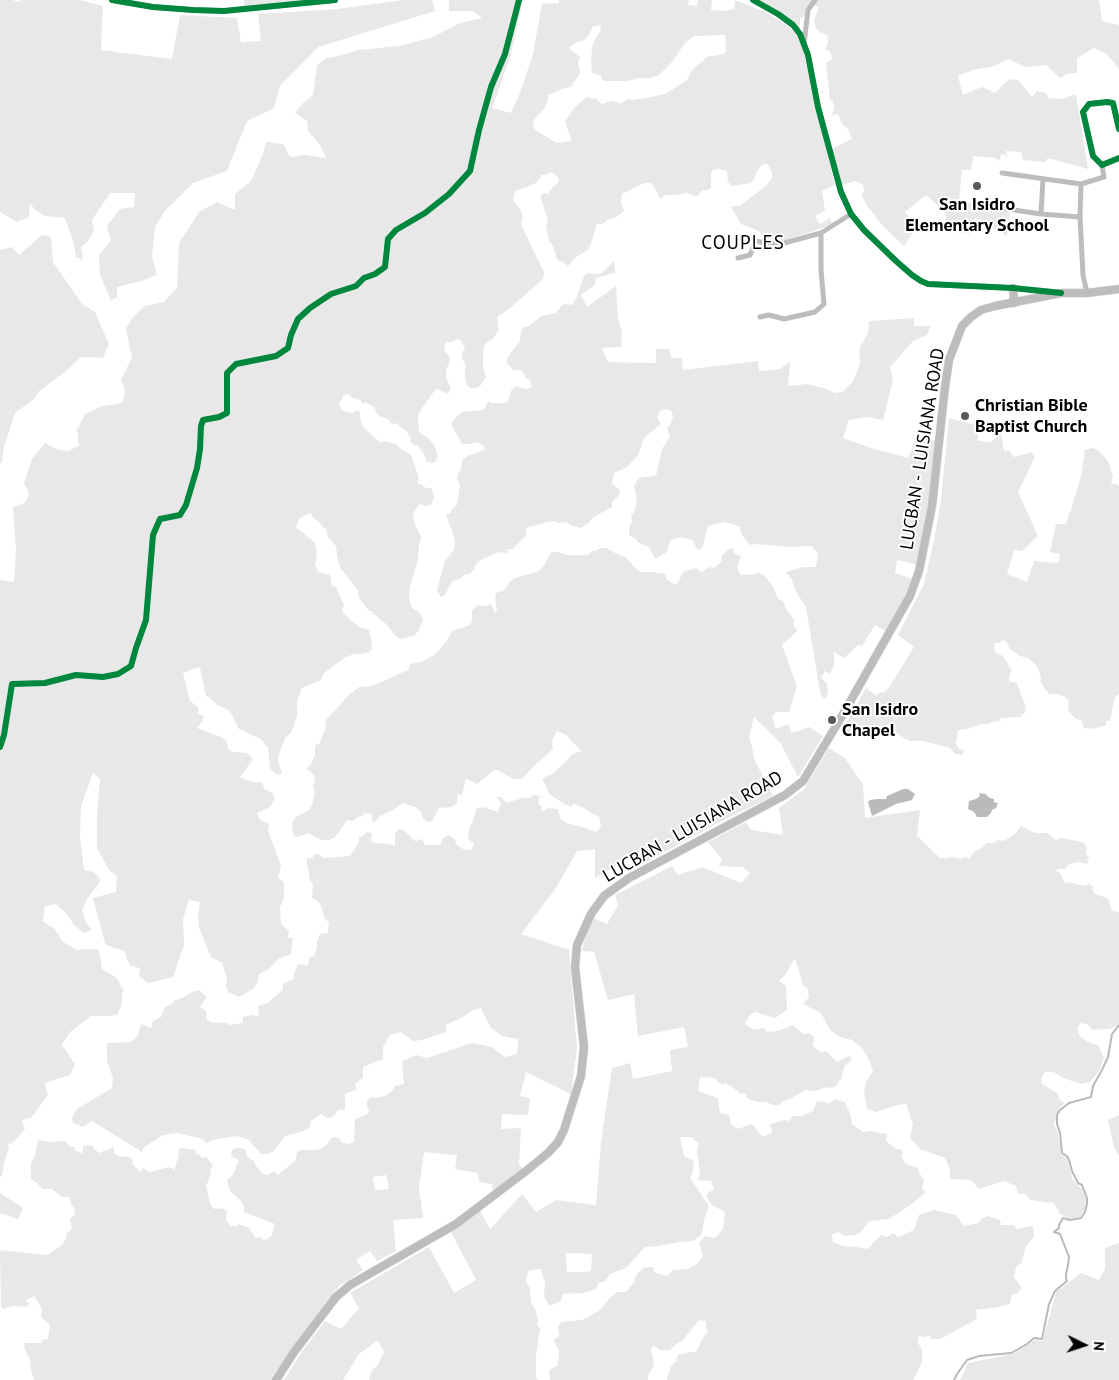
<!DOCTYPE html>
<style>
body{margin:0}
#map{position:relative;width:1119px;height:1380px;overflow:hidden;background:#fff;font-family:"PT Sans",sans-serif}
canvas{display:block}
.north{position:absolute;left:1059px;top:1320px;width:50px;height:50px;-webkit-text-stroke:4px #fff;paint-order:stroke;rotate:94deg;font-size:14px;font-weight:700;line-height:20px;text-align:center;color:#000}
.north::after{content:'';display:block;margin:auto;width:18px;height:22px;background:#000;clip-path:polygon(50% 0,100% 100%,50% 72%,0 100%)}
</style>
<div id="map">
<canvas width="1119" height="1380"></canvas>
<div class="north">N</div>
</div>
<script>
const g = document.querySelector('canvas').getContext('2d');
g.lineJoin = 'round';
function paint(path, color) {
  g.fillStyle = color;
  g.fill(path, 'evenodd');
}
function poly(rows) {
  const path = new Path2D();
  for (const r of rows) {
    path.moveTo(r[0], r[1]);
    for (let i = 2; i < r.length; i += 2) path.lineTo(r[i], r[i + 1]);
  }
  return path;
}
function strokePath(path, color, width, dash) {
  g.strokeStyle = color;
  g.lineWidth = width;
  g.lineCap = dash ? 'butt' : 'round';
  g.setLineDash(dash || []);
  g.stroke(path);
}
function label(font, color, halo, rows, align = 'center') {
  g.font = font + ' "PT Sans",sans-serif';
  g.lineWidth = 4;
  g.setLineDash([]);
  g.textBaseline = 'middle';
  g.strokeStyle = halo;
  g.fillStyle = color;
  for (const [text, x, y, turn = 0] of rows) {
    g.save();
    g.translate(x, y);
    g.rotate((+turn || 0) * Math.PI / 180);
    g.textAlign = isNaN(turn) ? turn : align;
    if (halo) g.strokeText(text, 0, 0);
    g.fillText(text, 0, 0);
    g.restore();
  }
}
paint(poly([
 [0,0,12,0,20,2,20,0,80,0,103,6,101,50,172,59,180,15,237,18,241,42,261,41,258,14,337,9,403,0,432,0,435,11,318,47,280,86,274,108,247,121,227,171,193,183,164,212,155,227,152,256,157,275,141,281,117,287,117,298,111,300,100,275,99,255,111,241,107,226,120,209,134,207,135,193,110,193,92,220,94,231,89,240,81,247,83,260,76,257,74,243,65,218,45,216,35,210,30,203,29,217,17,222,0,212],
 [244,0,298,0,298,3,244,7],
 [449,0,523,0,510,58,492,108,511,113,521,90,533,54,542,4,559,3,559,0,689,0,688,5,697,6,698,0,712,0,711,10,724,11,734,9,735,0,765,12,785,24,796,33,803,48,822,132,835,185,822,191,825,211,815,216,820,224,830,218,832,224,814,231,785,240,765,240,759,231,741,224,731,207,741,205,767,185,772,178,772,172,768,165,765,164,761,166,756,172,755,178,751,183,732,186,728,182,727,171,719,169,713,170,711,173,711,188,706,191,702,190,698,196,694,196,687,193,676,195,665,195,660,199,654,186,650,183,644,183,622,194,621,202,624,211,615,218,608,219,605,223,596,225,594,235,588,250,576,257,568,266,563,262,557,260,554,248,549,240,546,226,548,219,541,200,541,195,544,193,548,194,551,189,559,182,557,176,552,172,545,175,541,175,540,179,534,184,515,191,513,198,515,203,521,210,523,216,521,224,523,229,543,270,544,274,543,279,509,309,497,317,498,327,499,329,493,339,487,342,484,347,483,353,483,368,486,377,480,386,476,388,470,388,467,384,465,376,465,364,462,358,462,353,465,349,461,340,457,339,453,342,446,342,444,350,450,358,449,364,446,369,446,377,451,389,448,394,438,389,435,390,423,407,419,413,418,421,419,432,427,437,433,443,436,450,438,456,436,460,434,463,427,462,423,452,417,445,413,445,410,441,411,438,406,431,395,423,392,424,388,419,381,417,377,414,374,407,365,402,363,404,360,400,351,397,348,394,344,395,339,404,341,409,346,412,351,413,358,410,360,413,360,418,363,427,381,443,383,441,396,444,401,449,411,455,419,478,417,483,419,484,421,484,426,488,431,488,432,490,434,497,431,505,425,506,420,504,413,513,415,525,421,536,419,546,418,560,410,586,409,596,410,603,412,608,420,613,423,619,419,630,414,636,400,639,396,636,385,623,380,620,377,616,374,615,371,611,369,611,359,598,358,590,341,569,338,561,336,546,328,537,326,530,320,523,314,518,310,513,300,518,297,524,296,528,300,530,315,543,317,555,315,564,318,572,330,575,332,586,336,587,342,601,344,605,342,611,350,620,356,624,358,627,369,630,372,644,372,649,368,653,361,654,354,654,344,658,323,674,321,680,302,688,297,701,297,716,291,733,285,738,278,757,279,764,282,772,280,775,276,774,270,768,268,748,261,739,239,729,230,711,217,705,210,698,206,696,200,668,195,668,183,673,190,701,198,707,198,714,204,716,202,722,197,728,221,737,227,741,228,749,233,752,247,753,253,759,240,777,252,782,262,782,265,790,272,792,275,799,270,807,257,813,260,820,269,824,268,831,281,866,278,878,284,882,284,898,280,907,281,924,289,931,288,938,293,938,291,954,278,959,269,969,259,974,258,981,254,988,239,997,228,992,226,986,227,978,222,963,211,957,199,928,198,917,200,902,189,900,183,919,184,945,173,977,148,983,139,976,140,968,130,966,124,951,106,945,103,936,93,898,116,892,117,876,109,870,97,848,97,814,100,779,93,773,81,806,80,837,84,870,93,872,99,877,100,882,87,899,82,911,86,922,92,930,84,933,74,925,67,914,56,904,45,906,43,922,54,928,63,942,77,950,87,949,99,950,102,969,117,978,123,990,121,1006,117,1015,108,1016,91,1016,70,1032,62,1045,75,1064,70,1075,45,1083,48,1095,31,1118,22,1120,25,1129,13,1143,8,1144,9,1149,5,1159,2,1176,0,1177,0,580,14,582,16,550,13,507,25,503,29,494,24,483,32,459,45,443,56,449,68,451,79,446,77,430,85,414,102,406,123,403,125,391,121,379,132,358,126,328,134,316,145,306,164,302,177,287,179,243,199,212,217,202,235,210,235,194,251,181,263,154,266,142,283,144,290,157,305,155,326,158,320,145,308,131,307,121,295,113,303,103,313,95,317,65,326,58,334,57,359,50,399,46,433,37,460,23,482,18,473,11,449,11],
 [601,25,600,32,596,37,592,48,591,60,592,73,601,76,603,81,628,81,638,78,649,78,659,75,672,62,685,43,694,36,725,35,726,51,724,54,707,57,692,70,687,80,667,93,652,97,633,100,628,99,621,103,611,101,602,104,596,99,587,97,575,107,565,121,568,131,571,137,571,141,557,143,535,130,533,123,535,118,544,109,548,100,548,95,565,88,570,87,578,77,580,71,578,64,580,57,570,49,569,47,577,42,581,41,584,40,588,36,593,26],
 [754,0,1099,0,1102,21,1119,25,1119,69,1107,54,1094,48,1077,58,1077,73,1067,74,1060,78,1046,65,1025,67,1009,59,991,67,976,69,958,76,963,95,982,87,995,93,1009,79,1018,80,1032,97,1037,91,1046,93,1048,98,1062,99,1076,94,1088,169,1048,158,1045,162,1023,160,1021,152,1006,151,1007,156,1001,154,1000,161,995,158,973,156,971,170,962,170,959,201,1010,210,1007,236,975,218,969,234,948,232,945,212,926,195,905,212,917,227,904,246,882,225,866,204,861,194,865,191,862,184,854,181,840,186,831,149,852,139,849,130,842,124,838,114,833,116,832,113,833,112,834,106,833,101,830,100,826,63,832,59,831,54,829,51,825,50,828,42,827,35,820,32,816,28,814,20,819,7,809,4,804,17,800,18,800,31],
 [42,235,51,237,53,262,82,304,95,312,109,344,103,358,81,357,65,372,38,392,34,399,15,413,4,447,2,462,0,463,0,250,12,247,19,255],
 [614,261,615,273,596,278,595,285,581,295,587,307,616,286,618,318,622,332,621,347,602,348,608,362,656,363,656,349,669,349,672,358,682,358,683,370,758,361,759,371,780,369,790,362,788,386,807,384,824,388,835,393,843,392,853,381,860,364,859,349,868,333,869,321,914,318,914,326,931,326,927,335,913,341,890,367,893,380,883,420,868,417,849,420,843,438,871,448,908,458,916,438,940,441,920,565,897,560,895,573,916,580,888,632,875,625,862,646,858,645,844,658,834,652,834,665,830,674,825,671,821,678,828,684,827,686,828,692,825,699,823,699,820,691,806,607,796,592,792,580,786,572,803,567,816,567,818,554,812,546,790,547,756,544,750,545,742,535,740,530,741,527,725,522,708,526,703,546,700,550,696,548,693,540,681,537,671,540,669,544,667,552,655,559,649,547,639,543,636,539,629,535,629,528,632,521,631,516,634,512,637,500,634,486,638,479,642,477,655,476,657,473,662,449,670,437,667,429,670,425,673,417,672,412,667,409,661,410,659,413,657,418,661,424,644,438,638,455,627,467,614,473,612,484,620,490,619,495,612,502,612,507,592,518,589,523,581,528,570,525,568,523,564,522,558,523,555,521,545,522,542,524,531,526,526,529,526,535,513,549,508,549,507,553,500,552,496,553,479,561,475,566,474,570,469,574,463,575,462,578,453,581,449,587,445,595,441,597,438,593,437,590,445,561,453,551,455,545,454,536,446,515,451,513,452,509,457,505,460,485,457,479,458,474,461,470,462,461,463,459,470,455,484,450,484,446,476,442,469,444,462,444,452,426,452,421,462,412,484,410,488,401,492,403,507,403,512,389,516,386,526,389,532,388,530,380,526,378,522,371,517,370,513,370,507,363,507,358,520,341,521,331,524,327,529,326,541,316,556,313,562,305,566,304,572,305,576,299,584,276,588,273,599,274,603,272],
 [949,418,978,426,978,441,991,442,1001,433,1004,451,1009,450,1014,457,1032,452,1035,457,1018,492,1038,536,1022,551,1014,550,1007,574,1027,582,1034,561,1059,563,1060,554,1050,552,1056,524,1066,524,1069,513,1070,513,1081,476,1085,450,1092,448,1097,449,1108,461,1113,476,1111,484,1117,484,1119,486,1119,694,1115,697,1114,701,1110,721,1106,721,1106,725,1093,729,1086,728,1084,729,1082,721,1075,718,1069,712,1068,709,1069,704,1068,700,1065,697,1058,694,1049,694,1040,682,1041,680,1040,674,1037,666,1028,658,1020,656,1010,649,1006,641,1003,640,999,643,995,643,994,649,996,653,1003,656,1008,664,1011,670,1009,679,1010,682,1014,682,1017,684,1025,704,1026,711,1020,717,1000,718,1001,721,992,722,989,724,982,724,967,729,958,730,956,743,959,749,964,750,962,755,955,754,950,748,923,741,910,741,892,731,884,732,862,737,842,731,866,688,877,696,880,692,883,693,888,689,914,647,898,635,924,584,934,540,941,500],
 [600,548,606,548,617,554,625,557,635,568,640,572,654,572,658,574,662,573,666,574,666,579,675,585,678,583,683,572,696,568,701,572,710,567,714,568,721,562,722,555,728,549,733,548,734,553,741,557,737,567,739,572,741,575,749,575,759,573,765,576,773,587,778,599,783,601,787,610,793,618,794,621,793,624,795,628,798,630,782,645,797,686,789,712,776,712,772,717,776,729,788,724,792,733,809,727,823,736,798,777,781,744,754,717,749,738,752,746,754,759,773,796,724,820,635,868,629,858,595,878,595,849,577,851,556,888,521,934,569,950,577,1048,571,1094,526,1072,520,1096,530,1098,528,1115,502,1114,501,1129,521,1128,519,1165,524,1169,493,1193,492,1184,479,1182,478,1173,455,1169,457,1155,424,1152,419,1188,423,1218,393,1220,396,1251,377,1261,370,1251,356,1260,363,1270,339,1286,273,1375,271,1380,34,1380,30,1367,31,1362,24,1347,25,1343,41,1343,42,1340,48,1339,50,1325,41,1317,42,1309,34,1296,25,1301,29,1302,28,1307,14,1306,8,1307,5,1309,1,1307,0,1250,47,1255,61,1246,66,1239,66,1234,72,1229,70,1219,74,1215,75,1210,71,1204,70,1197,62,1197,52,1189,43,1189,38,1184,31,1179,31,1163,35,1155,38,1140,51,1142,65,1141,70,1147,74,1147,75,1151,80,1152,82,1154,83,1152,83,1146,92,1145,95,1150,100,1153,114,1147,114,1153,118,1156,125,1157,127,1156,132,1159,133,1165,140,1172,143,1168,149,1172,170,1167,174,1170,178,1158,179,1149,182,1148,195,1150,196,1154,200,1155,202,1158,206,1157,213,1165,210,1172,211,1174,206,1186,211,1206,215,1209,222,1208,227,1211,226,1220,230,1226,236,1226,239,1224,249,1228,256,1238,260,1237,263,1240,268,1239,272,1235,275,1224,244,1212,244,1206,240,1200,230,1191,227,1180,233,1175,239,1160,231,1156,232,1150,235,1148,241,1148,246,1150,246,1155,250,1159,254,1161,256,1166,263,1174,268,1175,274,1171,278,1175,296,1160,297,1152,301,1150,313,1150,321,1149,328,1144,330,1139,334,1137,339,1138,342,1143,348,1144,354,1142,355,1119,368,1114,369,1110,367,1106,367,1100,372,1097,376,1098,385,1096,392,1091,395,1086,404,1084,402,1061,416,1055,427,1058,472,1043,492,1047,505,1057,517,1054,518,1039,502,1036,491,1028,481,1008,471,1011,463,1017,446,1025,446,1032,422,1040,413,1041,401,1032,390,1035,383,1047,383,1059,363,1067,363,1078,355,1084,357,1089,345,1094,345,1109,338,1110,334,1116,327,1118,321,1114,311,1121,309,1128,301,1132,285,1136,274,1151,268,1154,261,1154,249,1140,238,1136,216,1139,206,1143,203,1139,177,1133,163,1135,144,1147,142,1152,92,1121,83,1127,73,1123,72,1118,77,1109,112,1088,113,1078,107,1061,107,1043,131,1042,138,1035,141,1024,151,1028,153,1021,161,1017,165,1007,172,1004,175,1000,180,999,192,992,199,990,207,997,200,1007,207,1012,206,1018,210,1022,226,1023,229,1025,243,1023,243,1017,252,1015,259,1017,258,1006,268,1003,274,997,283,990,283,984,294,979,294,974,298,964,308,965,310,957,315,955,317,947,317,942,320,934,328,933,329,923,324,917,322,908,318,901,312,898,313,883,310,881,307,863,307,858,313,858,313,856,317,853,324,858,350,856,359,842,359,837,363,836,366,832,372,833,371,842,395,845,395,834,399,829,405,831,415,841,422,839,425,845,440,845,444,837,449,835,455,839,456,844,463,849,471,850,474,844,468,838,469,829,473,821,476,809,483,807,498,812,501,804,497,797,501,797,507,803,522,798,529,798,534,795,540,796,538,803,541,806,542,812,548,808,558,809,560,818,566,823,586,828,596,832,601,827,599,816,593,814,582,807,577,805,573,804,571,807,569,805,566,805,549,794,546,785,543,782,543,778,554,773,573,754,581,751,581,750,571,741,567,735,557,731,552,741,553,749,531,769,526,775,521,779,513,779,498,770,493,771,477,784,466,778,462,795,457,794,457,803,452,807,439,808,432,821,428,822,423,819,421,812,415,807,403,803,393,810,380,816,376,821,372,822,372,814,364,813,363,816,358,817,353,821,347,820,339,832,334,838,329,840,321,840,308,833,298,837,293,835,292,825,295,817,308,811,312,805,315,792,313,786,315,781,314,775,306,768,310,766,315,755,315,745,319,744,326,728,325,721,350,694,359,687,372,686,408,670,410,664,421,662,434,655,447,641,452,631,470,625,472,620,472,611,477,605,485,606,491,604,494,611,495,613,497,610,495,597,496,593,503,591,510,582,515,578,539,571,545,564,550,553,553,552,559,552,566,555,588,555,592,551,596,551],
 [386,1175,389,1189,375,1190,373,1177],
 [829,748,845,758,863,785,865,818,920,810,917,836,940,858,947,858,952,857,962,859,965,857,969,859,974,852,983,847,987,843,995,843,998,840,1004,841,1016,833,1021,826,1035,833,1047,833,1056,840,1061,838,1083,842,1087,847,1086,854,1089,857,1087,864,1079,862,1069,864,1065,869,1057,869,1056,871,1060,873,1064,882,1073,883,1084,886,1089,884,1093,887,1093,891,1095,894,1107,898,1109,900,1112,911,1119,912,1119,1024,1110,1029,1093,1030,1087,1024,1080,1023,1077,1029,1079,1035,1086,1041,1099,1046,1104,1058,1100,1070,1090,1082,1081,1084,1066,1079,1053,1072,1045,1072,1041,1078,1042,1084,1057,1093,1060,1100,1065,1103,1059,1108,1054,1124,1058,1133,1061,1154,1067,1158,1072,1178,1078,1186,1082,1188,1086,1199,1085,1209,1080,1217,1070,1219,1060,1214,1054,1203,1030,1200,1026,1194,1018,1194,1016,1186,1004,1181,979,1189,971,1180,950,1179,950,1169,945,1158,920,1149,910,1138,913,1124,906,1104,897,1105,876,1112,867,1109,864,1092,866,1082,873,1071,868,1058,862,1048,852,1040,840,1037,830,1030,821,1013,803,1004,809,997,808,989,803,985,795,958,785,975,779,981,786,986,787,1010,775,1018,755,1012,749,1016,745,1024,754,1030,764,1028,767,1032,778,1031,793,1025,803,1034,809,1033,814,1037,813,1046,822,1053,826,1051,837,1062,849,1056,852,1059,844,1067,841,1079,835,1087,823,1088,816,1091,806,1090,790,1099,784,1101,778,1105,772,1105,767,1102,760,1102,748,1099,745,1093,741,1094,731,1086,725,1083,722,1085,714,1078,700,1077,698,1091,718,1098,720,1113,729,1115,731,1124,738,1129,752,1124,763,1137,772,1133,770,1124,785,1120,789,1121,792,1116,802,1116,813,1111,817,1101,829,1103,835,1099,845,1102,851,1116,852,1124,863,1132,871,1131,887,1134,886,1141,896,1149,901,1149,903,1152,901,1157,905,1163,909,1165,918,1168,920,1174,924,1180,922,1188,925,1193,909,1206,889,1219,869,1221,861,1232,855,1235,844,1236,839,1232,832,1235,833,1242,843,1246,856,1247,868,1249,881,1235,887,1237,893,1233,898,1237,914,1230,919,1215,934,1210,956,1215,964,1226,979,1223,981,1219,988,1216,1000,1220,1001,1225,1014,1225,1016,1229,1033,1226,1034,1237,1026,1246,1022,1262,1016,1267,1014,1277,1022,1288,1016,1294,1012,1294,1010,1304,999,1307,976,1310,977,1319,940,1339,932,1339,929,1335,924,1337,919,1336,918,1343,922,1350,922,1362,913,1380,667,1380,671,1366,676,1361,678,1355,690,1352,696,1352,704,1336,708,1332,706,1328,706,1321,699,1320,683,1340,676,1344,670,1350,660,1350,655,1346,651,1348,654,1365,648,1376,648,1380,550,1380,549,1370,557,1366,559,1358,559,1350,553,1340,559,1336,558,1327,561,1322,582,1320,600,1310,608,1300,617,1292,626,1292,634,1282,636,1275,643,1268,653,1267,655,1273,667,1276,673,1270,687,1269,697,1264,703,1256,699,1243,705,1236,715,1238,723,1229,725,1212,712,1205,706,1196,709,1192,714,1190,711,1181,698,1180,700,1173,697,1152,699,1144,692,1137,680,1137,684,1156,694,1161,693,1171,690,1178,709,1206,704,1220,702,1234,693,1241,679,1242,659,1246,645,1247,626,1268,610,1274,604,1282,599,1282,596,1289,583,1293,563,1294,561,1301,549,1306,544,1296,545,1284,541,1269,529,1270,526,1281,530,1288,531,1302,536,1311,538,1321,537,1325,540,1328,536,1355,536,1377,538,1380,369,1380,372,1370,378,1365,384,1352,378,1340,359,1354,343,1380,284,1380,303,1350,325,1321,341,1329,359,1308,350,1293,429,1247,454,1293,476,1280,451,1232,480,1211,490,1229,522,1194,536,1212,556,1200,596,1205,601,1143,612,1068,630,1063,633,1079,672,1071,670,1050,688,1047,684,1027,638,1036,634,994,608,1000,594,952,582,951,586,934,594,918,607,924,618,905,615,895,672,866,678,875,702,867,741,883,750,873,743,867,719,866,722,859,708,842,746,822,751,830,783,835,779,808,804,789],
 [566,1253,592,1254,591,1271,586,1272,567,1272],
 [1119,1115,1119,1156,1114,1147,1108,1120],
 [0,1193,23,1208,18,1219,0,1213],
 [1119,1243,1119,1380,960,1380,968,1363,1012,1354,1035,1340,1043,1341,1056,1292,1081,1273,1099,1280,1105,1269,1105,1248]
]), '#e8e8e8');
paint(poly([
 [903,789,908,789,915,794,912,800,896,804,872,816,868,802,870,800,877,799,886,799,887,796],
 [979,793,983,794,984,793,990,798,994,799,994,802,998,803,996,808,992,810,991,813,987,817,977,817,974,812,968,809,969,801,976,799,980,796]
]), '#bababa');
strokePath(poly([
 [954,1380,957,1374,967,1360,979,1356,1011,1353,1027,1344,1034,1338,1042,1339,1049,1304,1055,1291,1067,1281,1066,1279,1066,1274,1068,1265,1069,1257,1060,1234,1054,1232,1059,1228,1059,1225,1063,1218,1070,1220,1081,1218,1085,1212,1087,1204,1087,1198,1082,1185,1078,1183,1072,1171,1069,1160,1067,1156,1062,1153,1060,1133,1057,1124,1057,1115,1060,1110,1069,1103,1091,1097,1093,1086,1102,1070,1108,1057,1112,1034,1119,1025]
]), '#bababa', 2);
const primary = poly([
 [1013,288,1014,303],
 [276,1380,294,1352,336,1297,350,1285,456,1224,526,1171,548,1153,558,1142,564,1130,581,1076,584,1047,575,967,577,945,591,914,604,896,629,878,785,795,803,781,842,716,910,596,919,571,932,506,945,387,949,360,962,326,971,317,981,310,995,306,1061,293,1087,293,1119,289]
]);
strokePath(primary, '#dbdbdb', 9);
strokePath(poly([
 [804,44,808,10,815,0],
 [1119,129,1113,103,1107,102,1089,104,1083,112,1093,156,1102,165,1119,158],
 [1002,173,1081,184,1104,177,1102,165],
 [1081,184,1080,217,1083,275,1087,293],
 [981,205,1041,214,1080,217],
 [1041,214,1043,179],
 [738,258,750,255,756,241,765,243,784,243,821,233,851,214],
 [760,317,769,315,784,319,815,312,824,304,821,270,821,233],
 [0,747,4,735,12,684,45,683,76,675,103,677,118,674,131,666,136,648,146,620,153,535,160,519,180,515,186,505,197,468,200,449,201,426,203,420,219,417,227,413,227,373,236,364,276,356,288,348,291,335,298,319,310,308,331,294,356,286,364,278,375,274,385,267,388,239,396,230,425,213,449,194,470,171,479,130,491,87,505,54,519,0]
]), '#bdbdbd', 5);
strokePath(poly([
 [112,0,153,7,193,10,224,11,335,0],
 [753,0,778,14,793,25,800,34,808,55,818,107,841,192,851,214,864,230,896,261,912,275,921,281,928,284,1013,288,1057,292]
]), '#bdbdbd', 5.5);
strokePath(primary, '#bdbdbd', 8);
strokePath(poly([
 [112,0,153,7,193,10,224,11,335,0],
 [753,0,778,14,793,25,800,34,808,55,818,107,841,192,851,214,864,230,896,261,912,275,921,281,928,284,1013,288,1061,293],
 [1119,129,1113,103,1107,102,1089,104,1083,112,1093,156,1102,165,1119,158],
 [0,747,4,735,12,684,45,683,76,675,103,677,118,674,131,666,136,648,146,620,153,535,160,519,180,515,186,505,197,468,200,449,201,426,203,420,219,417,227,413,227,373,236,364,276,356,288,348,291,335,298,319,310,308,331,294,356,286,364,278,375,274,385,267,388,239,396,230,425,213,449,194,470,171,479,130,491,87,505,54,519,0]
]), '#00873e', 6);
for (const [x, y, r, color] of [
 [977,186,5,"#595959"],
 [965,416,5,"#595959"],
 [832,720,5,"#595959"]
]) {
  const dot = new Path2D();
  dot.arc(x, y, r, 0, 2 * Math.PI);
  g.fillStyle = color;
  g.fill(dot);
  strokePath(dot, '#fff', 2);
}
label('bold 18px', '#000', '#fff', [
 ["San Isidro",977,205,"center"],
 ["Elementary School",977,226,"center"],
 ["Christian Bible",975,406],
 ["Baptist Church",975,427],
 ["San Isidro",842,710],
 ["Chapel",842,731]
], 'left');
label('18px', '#000', '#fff', [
 ["LUCBAN - LUISIANA ROAD",923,449,-81],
 ["LUCBAN - LUISIANA ROAD",693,827,-30]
]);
g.letterSpacing = '1px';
label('19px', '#000', '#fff', [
 ["COUPLES",743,244]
]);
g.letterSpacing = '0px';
</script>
